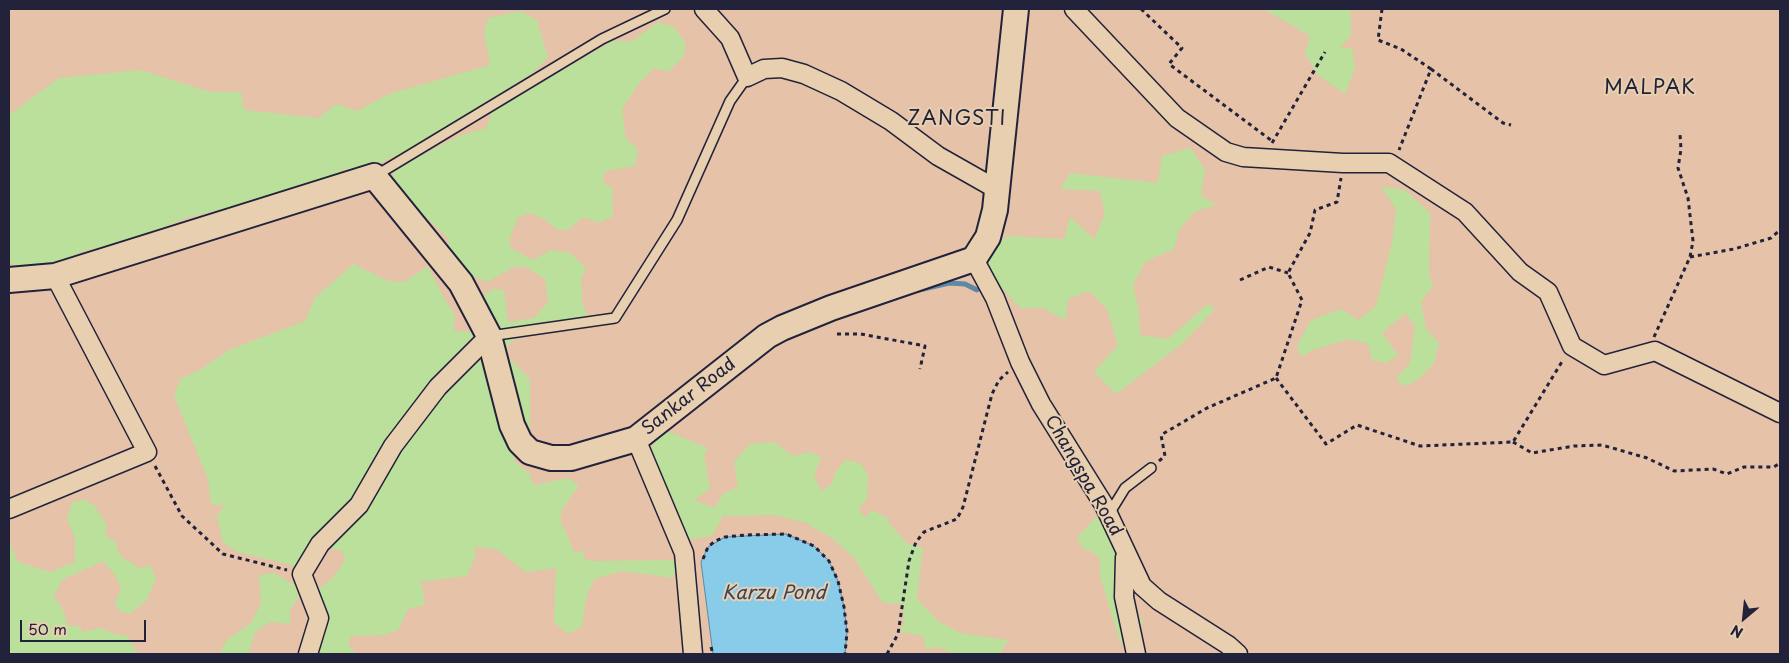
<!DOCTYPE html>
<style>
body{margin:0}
#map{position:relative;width:1789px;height:663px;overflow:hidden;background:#e5c2a8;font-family:"Playpen Sans",sans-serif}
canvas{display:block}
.frame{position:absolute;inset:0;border:10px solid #22223b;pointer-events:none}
.north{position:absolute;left:1719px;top:593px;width:50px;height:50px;-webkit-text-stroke:4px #e8cfb0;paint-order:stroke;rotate:208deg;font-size:14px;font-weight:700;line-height:20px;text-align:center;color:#22223b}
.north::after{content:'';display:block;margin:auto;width:18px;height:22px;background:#22223b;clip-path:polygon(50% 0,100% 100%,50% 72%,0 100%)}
.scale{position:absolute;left:20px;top:620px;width:126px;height:22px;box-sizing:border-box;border:2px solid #22223b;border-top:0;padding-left:6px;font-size:15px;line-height:18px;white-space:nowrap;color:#22223b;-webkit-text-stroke:4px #e8cfb0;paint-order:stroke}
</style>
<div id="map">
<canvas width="1789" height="663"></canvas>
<div class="frame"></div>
<div class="north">N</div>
<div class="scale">50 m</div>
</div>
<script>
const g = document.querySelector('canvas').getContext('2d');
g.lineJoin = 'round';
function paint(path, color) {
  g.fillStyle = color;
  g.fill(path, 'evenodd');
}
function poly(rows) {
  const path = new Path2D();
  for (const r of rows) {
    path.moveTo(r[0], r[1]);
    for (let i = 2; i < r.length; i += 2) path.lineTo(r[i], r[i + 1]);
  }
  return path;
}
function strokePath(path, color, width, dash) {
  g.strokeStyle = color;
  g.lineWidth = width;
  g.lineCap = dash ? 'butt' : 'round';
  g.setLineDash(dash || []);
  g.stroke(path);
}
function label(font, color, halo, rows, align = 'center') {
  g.font = font + ' "Playpen Sans",sans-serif';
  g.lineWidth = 4;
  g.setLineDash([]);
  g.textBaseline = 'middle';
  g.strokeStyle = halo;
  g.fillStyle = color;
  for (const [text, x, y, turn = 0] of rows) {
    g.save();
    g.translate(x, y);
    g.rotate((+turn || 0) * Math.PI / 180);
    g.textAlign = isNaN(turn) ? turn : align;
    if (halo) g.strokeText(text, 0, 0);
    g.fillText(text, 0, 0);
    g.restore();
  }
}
paint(poly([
 [1264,9,1351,9,1351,36,1340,48,1352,48,1355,68,1345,94,1318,75,1305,53,1310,36],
 [520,11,537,20,548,57,533,73,406,151,363,171,343,169,321,186,186,218,143,236,81,252,45,269,15,268,9,259,9,115,59,78,141,70,210,92,241,92,244,110,319,118,336,104,357,111,389,94,490,65,484,32,488,18],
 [658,22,674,27,686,44,684,56,668,72,655,68,639,83,622,109,626,139,638,149,635,166,605,171,603,183,612,188,613,216,600,223,583,217,568,230,556,229,546,220,530,213,518,217,509,240,511,248,533,260,551,250,570,253,583,265,586,269,581,279,582,303,588,316,538,325,508,344,508,357,530,379,530,436,514,448,514,461,530,474,532,482,535,485,568,478,579,485,561,511,561,522,575,553,585,550,583,558,592,561,673,560,676,568,673,578,622,571,594,579,586,598,582,626,569,634,554,623,556,568,526,572,496,549,474,547,476,555,467,576,419,582,423,587,424,605,408,609,399,629,385,635,351,636,348,644,357,654,315,654,329,613,317,590,333,578,345,560,342,551,324,547,295,566,238,552,223,543,217,516,225,505,211,505,208,479,174,396,181,378,198,371,231,349,305,321,315,298,353,264,388,281,404,282,428,266,445,300,455,314,454,331,470,332,489,315,482,297,493,289,504,290,508,322,534,318,548,302,545,279,526,267,513,267,487,282,467,274,454,260,447,237,391,185,395,169,459,136,486,128,492,112,612,41,633,41],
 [1191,148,1205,170,1201,195,1216,205,1194,212,1179,230,1174,249,1145,262,1133,285,1139,311,1140,335,1168,339,1208,304,1215,309,1183,343,1116,394,1094,372,1118,345,1107,309,1089,291,1069,298,1065,320,1043,308,1020,308,987,272,986,255,1007,236,1064,239,1070,217,1094,239,1105,214,1100,191,1060,189,1070,173,1158,183,1162,156],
 [1381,186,1405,190,1430,213,1429,274,1433,285,1421,302,1426,329,1439,343,1434,363,1418,380,1404,386,1396,379,1410,363,1415,327,1406,313,1382,333,1398,355,1386,363,1372,360,1368,344,1348,339,1313,350,1301,357,1297,346,1311,320,1341,309,1358,320,1376,306,1392,243,1396,209],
 [660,428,708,448,704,455,710,489,694,500,714,508,724,493,738,487,734,462,750,444,775,442,792,456,810,452,821,457,814,477,821,491,832,484,836,471,845,460,860,463,868,475,867,499,858,509,866,518,871,510,890,519,887,521,907,543,923,548,917,599,938,621,960,633,1008,640,1000,654,955,654,937,647,926,649,923,636,897,631,904,625,903,604,883,603,855,559,832,538,804,522,773,515,723,516,712,536,687,540,656,471,651,451],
 [83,499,94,505,107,525,105,535,115,541,120,556,140,568,151,566,156,579,146,601,129,614,119,611,115,603,121,588,115,575,103,561,62,580,54,596,63,610,68,626,79,626,83,632,100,628,118,635,127,635,138,654,9,654,9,540,18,562,50,572,75,562,75,538,67,519,72,503],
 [1100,517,1131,568,1134,590,1129,601,1143,621,1130,652,1119,639,1100,576,1100,559,1091,551,1083,549,1077,538,1093,520],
 [274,573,295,585,299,596,290,610,290,624,269,622,255,633,248,654,219,654,227,640,251,623,261,603,259,575]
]), '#bbe09b');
const water = poly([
 [786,534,814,546,829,561,838,581,844,607,847,632,845,654,713,654,701,562,708,547,725,537,786,534]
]);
paint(water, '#88cce9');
strokePath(water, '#5f88a3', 1);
strokePath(poly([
 [919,290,949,283,965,284,977,290]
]), '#5f88a3', 5);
const lane = poly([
 [375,176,602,39,665,9],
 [490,336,615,318,677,220,730,101,747,77],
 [1109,514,1125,488,1151,468]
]);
const street = poly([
 [704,9,730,38,747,77,764,69,782,68,804,74,841,91,891,121,938,156,998,190],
 [1074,9,1177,118,1226,152,1243,157,1343,163,1389,163,1465,212,1520,272,1548,292,1572,346,1604,365,1655,351,1780,413],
 [974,259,995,298,1020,362,1041,404,1104,505,1142,586,1159,601,1228,645,1238,654],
 [636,439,684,553,693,654],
 [9,509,147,452,55,276],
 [1125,557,1124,597,1136,654],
 [308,654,319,618,302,574,320,544,359,505,393,446,438,387,489,336]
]);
const secondary = poly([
 [9,280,55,276,374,176,461,283,489,336,512,425,520,442,530,452,551,458,571,458,636,439,767,336,782,328,831,308,974,259,988,237,995,210,1016,9]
]);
strokePath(lane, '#22223b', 12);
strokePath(street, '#22223b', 21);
strokePath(secondary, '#22223b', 28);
strokePath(poly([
 [1141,9,1182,48,1169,64,1272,141],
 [1382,9,1378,40,1401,49,1431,69,1399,150],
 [1431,69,1503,123,1511,125],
 [1272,143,1325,52],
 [1690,257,1734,249,1771,238,1780,230],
 [1240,280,1269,267,1288,273],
 [837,334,861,334,925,346,920,369],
 [1654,337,1690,257,1693,241,1688,198,1678,168,1681,149,1680,135],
 [1276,378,1326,444,1357,425,1420,446,1513,442,1563,360],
 [1513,442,1532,453,1574,446,1602,445,1647,458,1674,471,1713,469,1727,474,1744,467,1774,467,1780,463],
 [1159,461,1165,456,1161,435,1207,408,1276,378,1302,300,1288,273,1310,233,1315,210,1337,202,1341,178],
 [155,466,182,516,223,554,287,570],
 [703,559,708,547,715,541,725,537,746,535,786,534,814,546,829,561,838,581,844,607,847,632,845,654],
 [711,647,713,654],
 [887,654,898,634,909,561,916,542,924,532,957,519,963,507,992,394,999,380,1008,372]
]), '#22223b', 3, [4, 4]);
strokePath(lane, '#e8cfb0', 9);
strokePath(street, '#e8cfb0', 18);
strokePath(secondary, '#e8cfb0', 24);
label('18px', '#22223b', '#e8cfb0', [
 ["Sankar Road",689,397,-38],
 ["Changspa Road",1083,476,60]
]);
label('italic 19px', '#36445e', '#e8cfb0', [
 ["Karzu Pond",774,594]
]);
g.letterSpacing = '1px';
label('20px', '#22223b', '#e8cfb0', [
 ["MALPAK",1650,88],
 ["ZANGSTI",957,119]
]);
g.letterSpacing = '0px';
</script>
